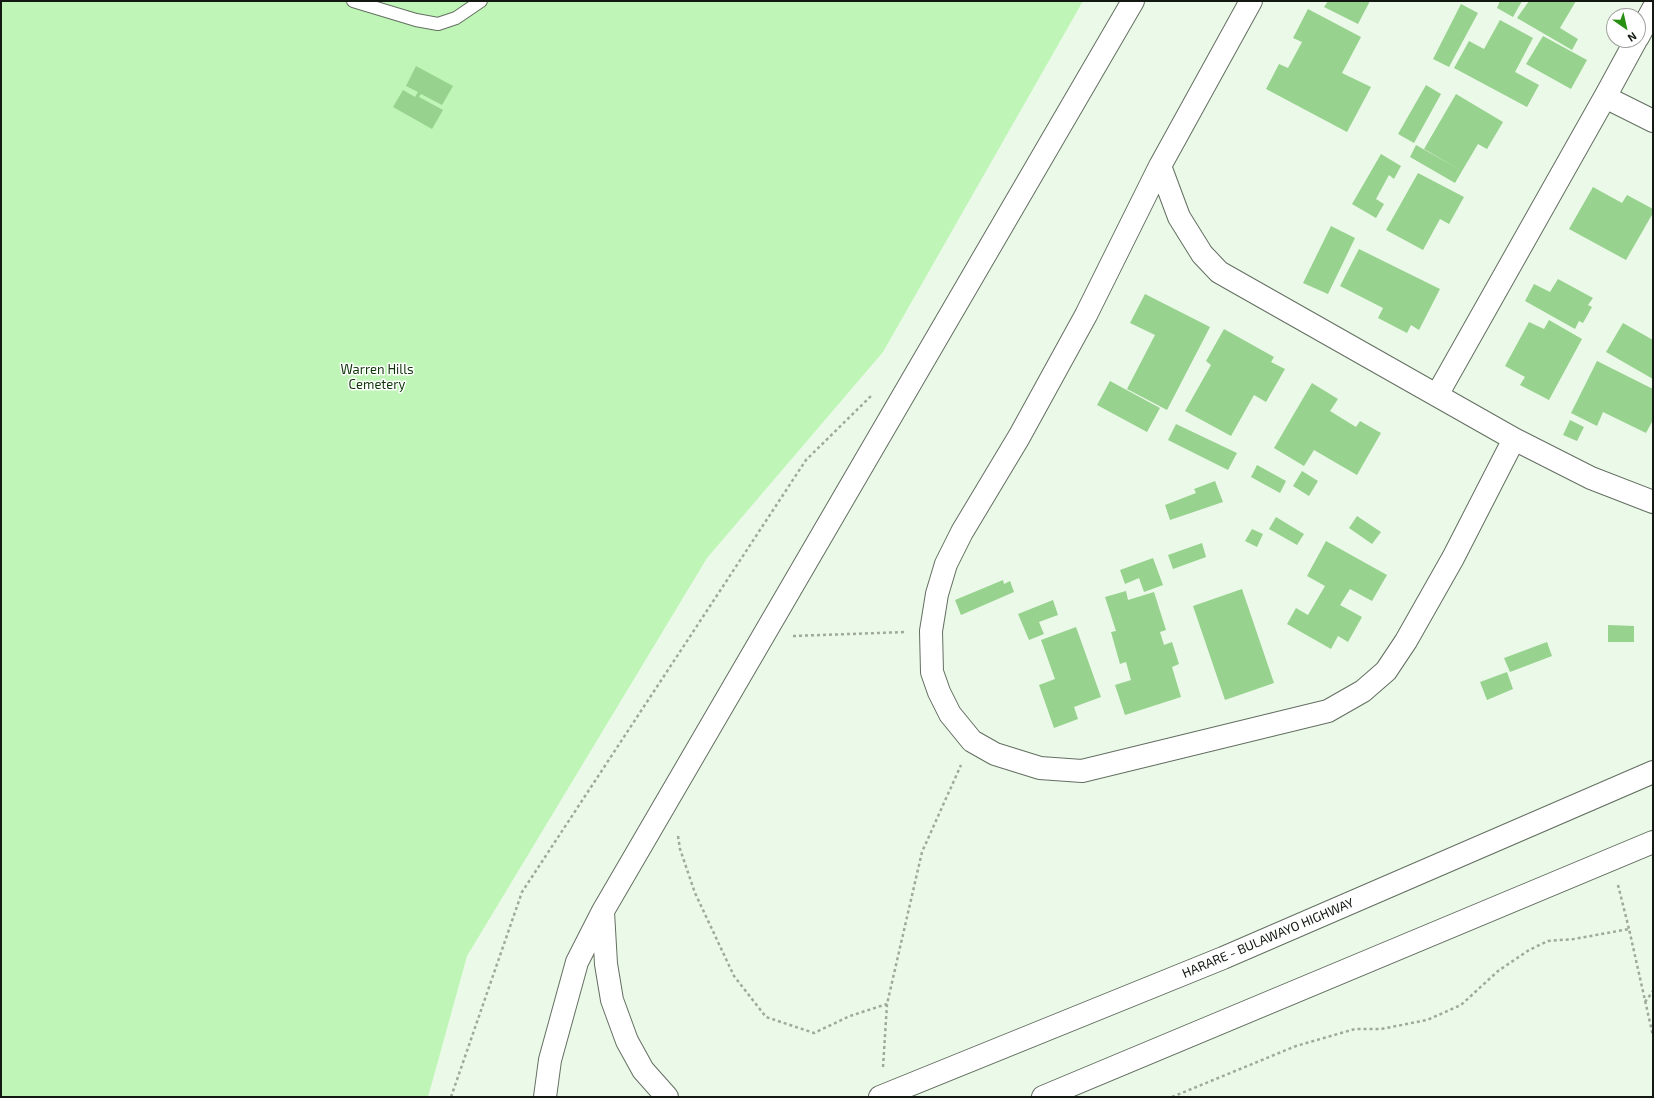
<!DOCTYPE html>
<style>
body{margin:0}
#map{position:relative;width:1654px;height:1098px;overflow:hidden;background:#ebf9e8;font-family:"Exo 2",sans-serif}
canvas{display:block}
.frame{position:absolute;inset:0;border:2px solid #131812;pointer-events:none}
.north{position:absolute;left:1606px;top:8px;width:40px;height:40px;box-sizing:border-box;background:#fff;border:1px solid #a1a3a0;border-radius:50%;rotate:146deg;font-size:11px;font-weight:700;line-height:16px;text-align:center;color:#131812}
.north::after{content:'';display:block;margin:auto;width:14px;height:18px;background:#278f12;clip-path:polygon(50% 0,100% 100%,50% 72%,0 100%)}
</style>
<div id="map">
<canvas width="1654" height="1098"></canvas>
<div class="frame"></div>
<div class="north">N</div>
</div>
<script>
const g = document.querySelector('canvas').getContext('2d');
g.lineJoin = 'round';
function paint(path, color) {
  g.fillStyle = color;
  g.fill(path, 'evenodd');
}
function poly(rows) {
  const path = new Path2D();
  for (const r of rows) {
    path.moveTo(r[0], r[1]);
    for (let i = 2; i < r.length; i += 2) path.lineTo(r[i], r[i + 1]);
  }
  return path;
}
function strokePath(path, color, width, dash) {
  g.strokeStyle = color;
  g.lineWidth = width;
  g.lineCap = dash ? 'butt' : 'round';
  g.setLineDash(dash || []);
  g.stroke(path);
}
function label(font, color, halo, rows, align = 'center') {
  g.font = font + ' "Exo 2",sans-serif';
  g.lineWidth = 3;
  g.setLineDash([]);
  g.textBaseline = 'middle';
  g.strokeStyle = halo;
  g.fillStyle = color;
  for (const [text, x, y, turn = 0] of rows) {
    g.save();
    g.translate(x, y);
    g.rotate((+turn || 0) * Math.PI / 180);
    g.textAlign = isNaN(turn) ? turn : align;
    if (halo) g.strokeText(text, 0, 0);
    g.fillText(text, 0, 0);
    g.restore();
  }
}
paint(poly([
 [1,1,1083,1,883,352,707,558,467,956,428,1097,1,1097]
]), '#bff5b6');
paint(poly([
 [1328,1,1370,1,1358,24,1324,7],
 [1500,1,1522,1,1513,17,1497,8],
 [1529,1,1576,1,1560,28,1578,39,1572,50,1517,18],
 [1461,4,1478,13,1449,67,1433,59],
 [1308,9,1361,37,1342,73,1371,87,1347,132,1266,89,1279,64,1288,68,1302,42,1293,38],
 [1500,20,1533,38,1515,72,1539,85,1527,107,1454,68,1469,41,1484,49],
 [1543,36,1587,60,1571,89,1526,64],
 [416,66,453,86,442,105,421,94,419,97,443,110,432,129,393,107,403,90,415,97,418,92,406,86],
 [1426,85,1441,94,1414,143,1398,134],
 [1456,94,1503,122,1487,149,1478,144,1462,171,1424,149],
 [1416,145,1462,171,1455,183,1410,157],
 [1381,154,1401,166,1394,179,1389,175,1376,199,1384,204,1376,218,1352,204],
 [1418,173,1464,197,1449,224,1440,219,1423,250,1386,230],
 [1593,187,1622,203,1627,195,1653,209,1653,213,1626,260,1569,229],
 [1331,226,1355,238,1328,294,1303,283],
 [1359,249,1440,289,1419,330,1411,325,1407,333,1378,318,1383,308,1340,286],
 [1558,279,1593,298,1588,305,1592,307,1583,323,1579,321,1575,329,1525,301,1534,284,1550,292],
 [1145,294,1210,327,1167,410,1127,389,1155,335,1130,323],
 [1549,320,1582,339,1549,400,1520,385,1525,377,1505,366,1529,322,1544,329],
 [1623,323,1653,340,1653,379,1606,352],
 [1224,329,1274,357,1271,362,1285,369,1266,402,1254,395,1231,436,1185,411,1211,365,1206,361],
 [1597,361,1653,389,1653,420,1646,433,1603,412,1597,426,1571,413],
 [1110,381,1160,408,1147,432,1097,405],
 [1312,383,1338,399,1330,411,1356,427,1360,421,1381,433,1357,475,1314,450,1304,466,1274,448],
 [1570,420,1584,427,1577,441,1563,435],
 [1176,424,1237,453,1228,470,1168,440],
 [1257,465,1286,481,1280,493,1251,477],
 [1302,471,1318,481,1309,496,1293,486],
 [1215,481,1223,502,1170,520,1165,505,1196,493,1194,489],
 [1357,516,1381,532,1372,544,1349,528],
 [1276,517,1304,534,1297,545,1269,529],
 [1252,529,1263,534,1257,547,1245,541],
 [1326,541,1387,575,1372,601,1350,589,1340,605,1362,617,1348,642,1338,636,1331,649,1287,624,1296,608,1308,615,1325,586,1307,576],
 [1202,543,1206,557,1173,569,1168,555],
 [1153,558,1163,585,1144,592,1139,578,1125,584,1120,570],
 [1003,580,1004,584,1010,581,1014,592,961,615,955,600],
 [1242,589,1274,683,1225,700,1193,606],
 [1126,591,1128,600,1154,592,1166,630,1160,632,1164,645,1172,642,1179,664,1172,667,1181,697,1125,715,1115,685,1131,680,1126,662,1120,664,1111,632,1116,631,1105,597],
 [1053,600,1058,615,1039,622,1044,634,1029,640,1018,614],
 [1608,625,1634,626,1634,642,1608,642],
 [1076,627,1101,697,1074,707,1078,719,1054,728,1039,685,1055,679,1041,640],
 [1547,642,1552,656,1510,672,1504,658],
 [1507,672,1513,689,1487,700,1480,682]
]), '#97d28e');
const lane = poly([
 [353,1,416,20,438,24,456,18,481,1]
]);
const street = poly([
 [1251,1,1160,166,1179,217,1202,254,1219,272,1514,439,1591,478,1653,502],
 [1638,37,1653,9],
 [1605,97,1636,40],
 [1160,166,1086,315,1019,437,962,532,946,564,937,594,931,631,932,672,939,692,950,714,972,741,995,754,1040,768,1082,771,1328,711,1363,691,1386,671,1406,641,1453,558,1514,439],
 [1437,395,1605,97,1653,121]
]);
const secondary = poly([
 [603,912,606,964,612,1000,627,1041,643,1070,667,1097],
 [545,1097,550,1060,577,962,603,911,1133,1]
]);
const highway = poly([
 [880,1097,1223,958,1653,772],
 [1043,1097,1653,842]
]);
strokePath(lane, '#636f61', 14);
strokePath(street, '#636f61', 24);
strokePath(secondary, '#636f61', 24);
strokePath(highway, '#636f61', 24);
strokePath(poly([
 [793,636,906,632],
 [678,836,680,849,695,893,734,976,766,1017,814,1033,850,1016,887,1004],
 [1618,885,1629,929],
 [1645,1002,1653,991],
 [883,1067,887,1004,922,852,961,765],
 [451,1097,522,892,806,460,871,396],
 [1172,1097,1296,1046,1355,1029,1381,1029,1427,1020,1461,1005,1498,971,1529,950,1548,941,1574,939,1629,929,1653,1036]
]), '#9fa99c', 2.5, [3, 3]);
strokePath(lane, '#fff', 12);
strokePath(street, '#fff', 22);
strokePath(secondary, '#fff', 22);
strokePath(highway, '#fff', 22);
label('13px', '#0d3507', '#fff', [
 ["Warren Hills",377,370],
 ["Cemetery",377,385]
]);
label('13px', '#131812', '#fff', [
 ["HARARE - BULAWAYO HIGHWAY",1268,938,-23]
]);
</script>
